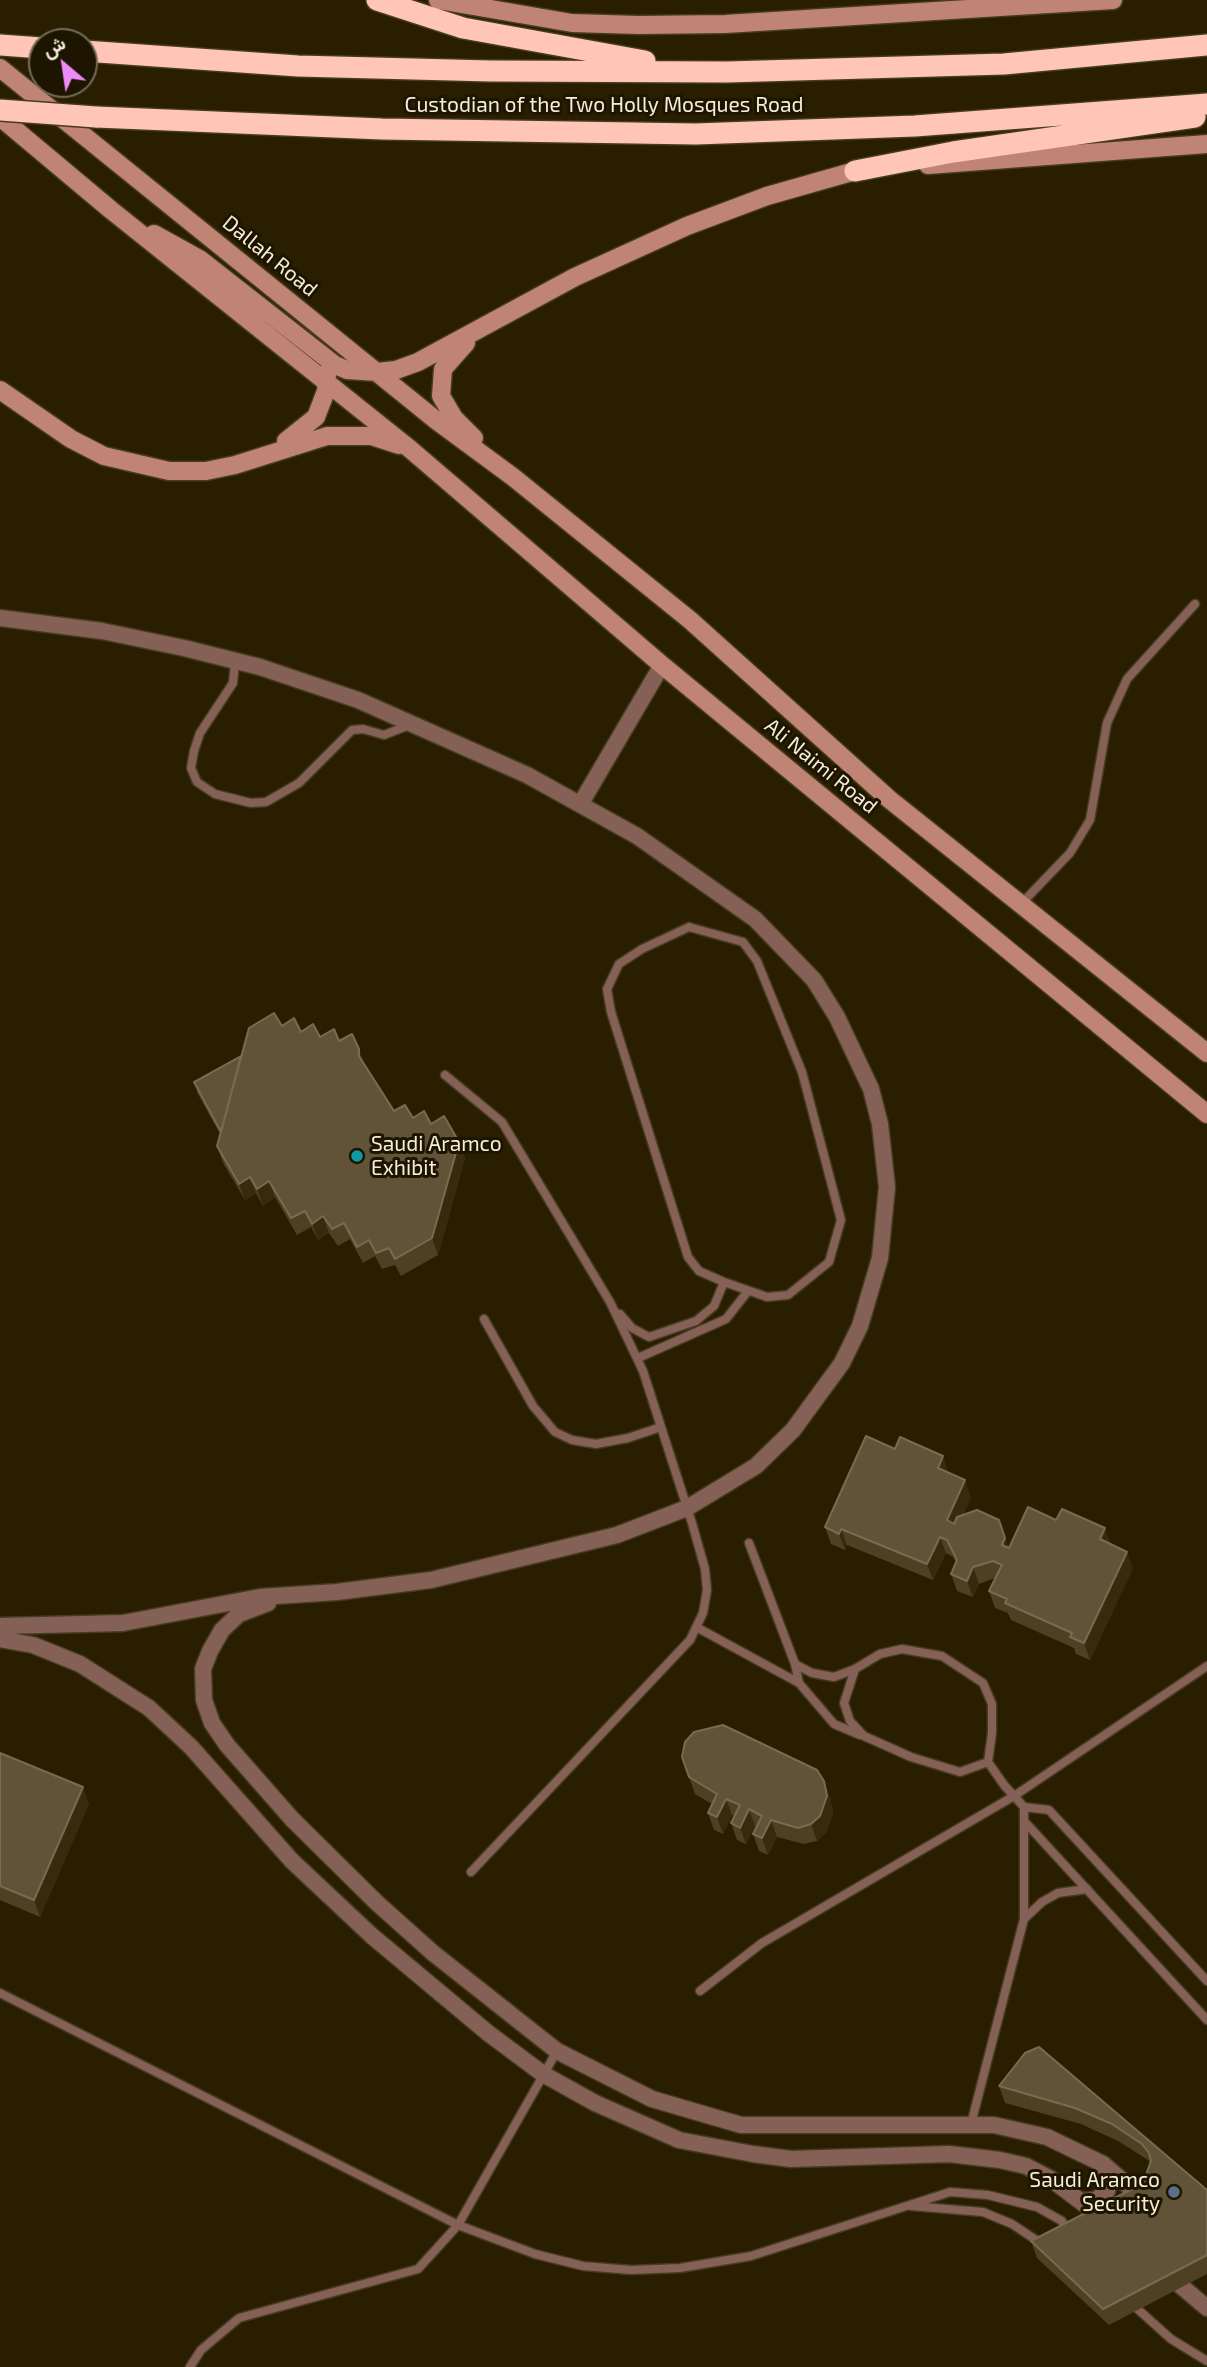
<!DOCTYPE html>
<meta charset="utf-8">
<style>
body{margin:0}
#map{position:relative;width:1207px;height:2367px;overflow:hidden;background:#291e00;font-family:"Exo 2",Vazirmatn,sans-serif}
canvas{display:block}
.north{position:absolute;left:28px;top:28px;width:70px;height:70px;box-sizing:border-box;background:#1e1501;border:2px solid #746b58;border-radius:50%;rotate:331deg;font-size:19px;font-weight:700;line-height:28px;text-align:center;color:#f5eddb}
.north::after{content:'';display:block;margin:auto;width:24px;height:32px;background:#ed8cf9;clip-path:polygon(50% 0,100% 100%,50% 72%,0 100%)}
</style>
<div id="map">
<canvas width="1207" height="2367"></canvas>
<div class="north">ش</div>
</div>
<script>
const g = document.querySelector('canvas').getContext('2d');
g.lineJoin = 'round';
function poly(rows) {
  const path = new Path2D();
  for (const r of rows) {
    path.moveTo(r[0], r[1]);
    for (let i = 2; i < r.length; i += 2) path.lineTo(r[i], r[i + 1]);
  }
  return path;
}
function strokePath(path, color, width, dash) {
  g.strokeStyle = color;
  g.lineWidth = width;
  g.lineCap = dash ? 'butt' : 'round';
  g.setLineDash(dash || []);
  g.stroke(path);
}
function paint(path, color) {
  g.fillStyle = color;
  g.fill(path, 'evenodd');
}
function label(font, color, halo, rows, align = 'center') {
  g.font = font + ' "Exo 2",sans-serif';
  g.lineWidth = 6;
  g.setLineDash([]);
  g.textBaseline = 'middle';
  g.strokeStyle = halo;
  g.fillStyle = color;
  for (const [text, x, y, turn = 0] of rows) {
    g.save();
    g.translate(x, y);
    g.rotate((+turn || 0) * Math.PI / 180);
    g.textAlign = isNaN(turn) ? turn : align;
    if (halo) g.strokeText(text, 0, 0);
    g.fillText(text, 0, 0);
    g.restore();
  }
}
const lane = poly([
 [235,662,233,683,200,733,194,751,191,768,197,782,215,794,251,803,266,802,299,783,352,730,363,729,384,735,412,724],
 [1021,904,1070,853,1090,820,1107,723,1127,679,1195,604],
 [689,927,743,942,757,961,802,1072,841,1220,829,1262,788,1295,767,1297,724,1282,699,1271,688,1257,611,1012,607,989,619,964,642,949,689,927],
 [445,1075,502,1122,610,1302,643,1371,692,1523,705,1569,707,1590,703,1613,690,1640,471,1872],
 [620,1314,632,1328,649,1337,696,1321,714,1306,724,1282],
 [484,1319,533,1406,555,1432,572,1440,596,1444,628,1438,661,1427],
 [638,1358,726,1319,748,1291],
 [749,1543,795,1664,799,1683,834,1724,860,1735],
 [698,1628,799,1683],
 [795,1664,812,1673,834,1677,855,1669],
 [988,1762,960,1772,911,1757,864,1736,850,1721,844,1703,855,1669,880,1654,902,1649,942,1656,983,1683,992,1704,992,1733,988,1762,1004,1785,1024,1807,1049,1810,1207,1981],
 [1024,1821,1207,2020],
 [1024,1919,1042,1902,1058,1893,1087,1889],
 [700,1991,762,1943,1014,1796,1207,1666],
 [0,1993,458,2225,557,2051],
 [971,2124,1024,1919,1024,1807],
 [911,2206,983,2212,1012,2224,1042,2244],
 [1132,2304,1171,2339,1207,2361],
 [190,2367,201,2350,239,2318,418,2269,458,2225,535,2254,583,2266,631,2270,680,2268,751,2256,950,2192,988,2195,1037,2207,1062,2221,1067,2231]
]);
const street = poly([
 [0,618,102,631,184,648,260,667,358,700,527,775,637,836,755,919,814,980,837,1017,871,1089,880,1124,887,1187,880,1258,860,1326,842,1363,793,1430,756,1466,687,1508,617,1535,431,1580,337,1592,260,1597,123,1623,0,1626],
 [581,803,662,665],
 [268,1603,239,1614,222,1630,210,1651,203,1669,204,1700,212,1723,227,1745,292,1819,376,1902,433,1953,557,2051,652,2099,741,2125,994,2125,1047,2137,1103,2164,1147,2202],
 [0,1639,33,1645,80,1664,149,1708,191,1747,292,1861,372,1936,488,2033,543,2074,595,2103,679,2140,753,2154,791,2159,949,2154,1000,2160,1026,2166,1051,2179,1108,2222],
 [1084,2201,1096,2200,1107,2191,1109,2183,1104,2166],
 [1167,2274,1207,2308]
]);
const secondary = poly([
 [438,0,572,23,639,25,725,24,1113,0],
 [0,68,437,421,513,477,690,620,889,799,1207,1053],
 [0,117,111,210,410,449,662,665,1207,1114],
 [928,165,1207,144],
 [154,234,201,260,335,365,347,370,377,372,396,370,418,362,575,277,687,226,767,196,855,171,868,170],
 [466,343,443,369,441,396,454,418,474,438],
 [0,390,71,439,104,456,169,471,206,471,235,465,327,436,371,436,399,445],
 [286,441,316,417,326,391,327,373]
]);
const highway = poly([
 [377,0,463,28,645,61],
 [0,45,42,48],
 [84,51,298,66,490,71,727,72,1004,64,1207,45],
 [96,117,382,129,696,134,915,126,1207,104],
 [855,171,953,152,1195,117]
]);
strokePath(lane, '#463b1f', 11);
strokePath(street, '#463b1f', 19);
strokePath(secondary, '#463b1f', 21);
strokePath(highway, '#463b1f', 24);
strokePath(lane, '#856057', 8);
strokePath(street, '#856057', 16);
strokePath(secondary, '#c08475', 18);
strokePath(highway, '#ffc5b7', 21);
const highwayBridge = poly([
 [0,110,96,117]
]);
strokePath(highwayBridge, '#463b1f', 24, []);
strokePath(highwayBridge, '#ffc5b7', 21);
paint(poly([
 [282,1026,320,1037,339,1041,359,1049,365,1066,394,1111,431,1124,459,1142,465,1158,438,1255,401,1276,395,1265,382,1269,375,1256,363,1263,350,1239,338,1246,329,1233,318,1240,311,1227,297,1235,275,1197,263,1206,256,1193,245,1200,223,1163,217,1146,220,1134,198,1094,194,1082,241,1056],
 [949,1473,971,1497,963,1515,1008,1548,1111,1544,1133,1568,1090,1660,1076,1654,1074,1648,1011,1620,1008,1613,995,1608,989,1591,995,1578,979,1584,973,1597,957,1591,951,1574,956,1563,953,1557,946,1553,933,1580,847,1545,845,1550,831,1544,825,1527],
 [0,1753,89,1804,40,1917,0,1900],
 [682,1757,830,1797,833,1813,826,1833,817,1841,804,1844,777,1837,768,1855,759,1851,753,1834,757,1827,755,1826,746,1844,737,1840,731,1823,734,1816,732,1815,723,1834,714,1830,708,1813,712,1804,695,1794],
 [1025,2053,1207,2190,1207,2274,1109,2325,1037,2258,1031,2241,1134,2188,1144,2180,1150,2163,1148,2160,1118,2141,1081,2124,1005,2103,999,2086]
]), '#4e4123');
paint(poly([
 [359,1049,365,1065,365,1073,359,1056],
 [459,1142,465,1158,438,1255,432,1238],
 [250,1177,256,1193,245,1200,239,1184],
 [269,1181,275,1197,263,1206,257,1189],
 [323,1216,329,1233,318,1240,312,1224],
 [943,1456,949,1473,938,1468],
 [965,1480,971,1497,953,1537,947,1520],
 [999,1520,1011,1555,1002,1545],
 [1105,1528,1111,1544,1100,1539],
 [841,1529,847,1545,845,1550,839,1534],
 [940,1537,946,1553,933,1580,927,1564],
 [1127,1552,1133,1568,1090,1660,1084,1643],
 [973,1567,979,1584,973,1597,967,1581],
 [824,1781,830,1797,833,1813,826,1833,817,1841,811,1824],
 [83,1787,89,1804,40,1917,34,1900],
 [726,1799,732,1815,723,1834,717,1817],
 [749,1809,755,1826,746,1844,740,1828],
 [771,1820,777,1837,768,1855,762,1838]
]), '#372b0d');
const building = poly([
 [274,1013,282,1026,294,1018,301,1032,313,1024,320,1037,334,1029,339,1041,352,1034,359,1049,359,1056,394,1111,405,1105,413,1118,424,1111,431,1124,444,1116,459,1142,432,1238,395,1259,389,1248,376,1253,369,1240,357,1247,344,1223,332,1229,323,1216,312,1224,305,1211,291,1218,269,1181,257,1189,250,1177,239,1184,217,1146,249,1028,274,1013],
 [241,1056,221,1132,194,1082,241,1056],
 [866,1436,895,1449,900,1437,943,1456,938,1468,965,1480,947,1520,954,1524,957,1517,977,1510,999,1520,1005,1538,1002,1545,1009,1548,1028,1507,1056,1520,1062,1509,1105,1528,1100,1539,1127,1552,1084,1643,1070,1637,1072,1633,1005,1603,1007,1599,989,1591,1002,1565,993,1561,973,1567,967,1581,951,1574,957,1560,947,1540,940,1537,927,1564,841,1529,839,1534,825,1527,866,1436],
 [723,1725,817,1770,824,1781,827,1796,820,1816,811,1824,798,1828,771,1820,762,1838,753,1834,762,1816,749,1809,740,1828,731,1823,740,1805,726,1799,717,1817,708,1813,717,1794,689,1777,682,1757,685,1742,694,1732,723,1725],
 [0,1753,83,1787,34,1900,0,1886,0,1753],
 [1039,2047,1207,2190,1207,2255,1103,2309,1031,2241,1134,2188,1144,2180,1151,2161,1149,2153,1142,2144,1112,2124,1075,2108,999,2086,1025,2053,1039,2047]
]);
paint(building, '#605337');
strokePath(building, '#776c50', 2);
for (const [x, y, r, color] of [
 [357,1156,7,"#0f9aa8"],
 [1174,2192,7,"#5c6f8a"]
]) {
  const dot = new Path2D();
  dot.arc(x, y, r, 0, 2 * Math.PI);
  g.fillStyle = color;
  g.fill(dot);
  strokePath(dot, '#1e1501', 2.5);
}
label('21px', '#f5eddb', '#1e1501', [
 ["Custodian of the Two Holly Mosques Road",604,105],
 ["Dallah Road",270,256,39],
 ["Ali Naimi Road",821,766,39]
]);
label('21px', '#f5eddb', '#1e1501', [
 ["Saudi Aramco",371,1144],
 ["Exhibit",371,1168],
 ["Saudi Aramco",1160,2180,"right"],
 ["Security",1160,2204,"right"]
], 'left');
</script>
